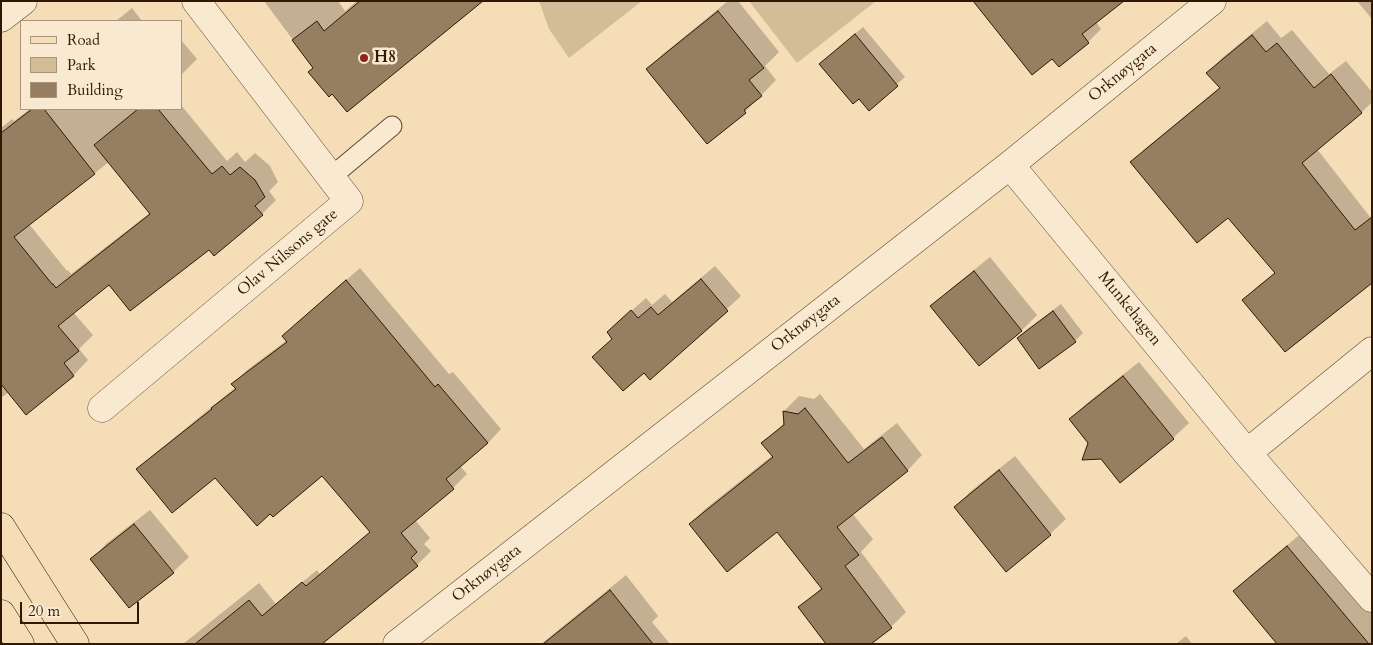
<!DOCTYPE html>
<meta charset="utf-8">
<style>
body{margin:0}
#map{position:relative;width:1373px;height:645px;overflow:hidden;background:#f4ddb7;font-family:Cardo,serif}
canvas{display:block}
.frame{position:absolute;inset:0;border:2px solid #301803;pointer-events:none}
.legend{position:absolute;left:20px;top:20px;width:162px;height:90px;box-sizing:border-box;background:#f8e9d0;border:1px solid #a8957e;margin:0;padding:6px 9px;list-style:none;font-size:15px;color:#301803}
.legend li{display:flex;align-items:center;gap:10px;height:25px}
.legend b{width:25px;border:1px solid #a8957e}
.scale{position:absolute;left:20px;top:602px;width:119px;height:22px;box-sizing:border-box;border:2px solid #301803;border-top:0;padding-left:6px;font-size:15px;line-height:18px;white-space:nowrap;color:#301803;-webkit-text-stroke:4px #f8e9d0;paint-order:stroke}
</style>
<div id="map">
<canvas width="1373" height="645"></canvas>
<div class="frame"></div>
<ul class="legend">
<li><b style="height:6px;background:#f4ddb7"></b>Road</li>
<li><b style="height:14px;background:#d3bc98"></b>Park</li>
<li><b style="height:14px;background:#967e61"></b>Building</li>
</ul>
<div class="scale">20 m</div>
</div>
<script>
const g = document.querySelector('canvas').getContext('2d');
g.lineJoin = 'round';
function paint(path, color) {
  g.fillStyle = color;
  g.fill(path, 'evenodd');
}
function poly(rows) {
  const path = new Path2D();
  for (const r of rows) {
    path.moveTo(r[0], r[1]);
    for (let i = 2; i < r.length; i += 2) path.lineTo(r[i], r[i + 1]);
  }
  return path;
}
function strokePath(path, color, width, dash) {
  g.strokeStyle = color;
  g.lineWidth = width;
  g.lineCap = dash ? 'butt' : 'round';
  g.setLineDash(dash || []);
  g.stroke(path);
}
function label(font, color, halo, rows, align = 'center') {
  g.font = font + ' Cardo,serif';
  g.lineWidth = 5;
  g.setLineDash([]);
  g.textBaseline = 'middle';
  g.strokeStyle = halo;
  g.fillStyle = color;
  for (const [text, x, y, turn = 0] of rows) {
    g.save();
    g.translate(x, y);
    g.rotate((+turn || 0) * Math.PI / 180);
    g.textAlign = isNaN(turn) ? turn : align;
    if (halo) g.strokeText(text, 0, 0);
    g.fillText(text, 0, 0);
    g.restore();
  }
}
paint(poly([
 [539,1,642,1,569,58,549,29],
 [749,1,876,1,797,63]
]), '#d3bc98');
paint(poly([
 [264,1,338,1,345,11,357,1,481,1,314,68],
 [728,1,738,1,779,52,765,66,776,80,745,112,707,142,648,69,663,54],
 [995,1,1096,22,1101,29,1088,42],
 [1357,1,1372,1,1372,19],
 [132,8,142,21,116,21],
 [1267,21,1281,38,1292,30,1329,74,1346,61,1372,92,1372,102,1362,112,1317,149,1370,217,1372,216,1372,282,1244,300,1258,286,1276,272,1228,216,1132,162,1146,148,1220,87,1208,73,1222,58],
 [863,27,905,77,869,109,829,56],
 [181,40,197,59,181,75],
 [181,105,227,161,237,152,245,162,255,153,270,166,278,182,269,191,276,200,262,214,209,248,109,283,73,312,93,335,79,349,88,360,74,375,26,413,9,392,1,398,1,128,12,119,14,121,30,109,181,109],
 [109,162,151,212,71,274,68,270,67,271,29,224],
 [990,257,1037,315,1022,330,979,365,932,306,948,291],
 [715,266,741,296,650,379,613,338,622,319,646,298,652,305,665,294,672,302],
 [360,268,449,374,453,372,501,429,488,443,460,466,467,474,453,488,415,520,430,538,424,544,431,551,417,565,382,594,320,644,183,644,259,583,276,604,317,570,320,574,371,531,323,474,215,477,138,469,152,456,236,387,233,384,247,370,287,340,283,336,297,323],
 [1061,304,1083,333,1075,341,1019,338,1026,330],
 [1139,362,1189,423,1173,438,1089,443,1071,419,1086,404],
 [820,394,864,449,897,423,922,455,908,470,852,513,873,539,861,552,906,612,891,627,800,608,822,587,777,530,690,524,705,509,773,455,763,443,785,422,784,411,799,396,814,399],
 [1015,456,1066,519,1050,534,1006,570,955,507,971,491],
 [150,510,189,557,173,572,92,559,107,543],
 [1303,532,1372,614,1372,644,1289,644,1235,592,1250,576],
 [626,575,658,616,652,622,670,644,541,644],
 [1186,636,1192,644,1176,644]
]), '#0003');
const building = poly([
 [360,1,483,1,347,112,332,94,329,97,308,72,313,68,292,40,317,21,324,31,360,1],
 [973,1,1124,1,1082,34,1089,43,1059,67,1052,59,1032,75,973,1],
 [718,11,764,68,749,80,762,96,744,110,746,113,707,144,646,69,718,11],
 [855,34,898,86,869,111,859,99,853,104,819,64,855,34],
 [1252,35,1266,52,1277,43,1314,88,1331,74,1362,113,1302,163,1355,230,1372,217,1372,283,1285,352,1242,300,1275,273,1228,218,1197,243,1130,162,1220,88,1206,73,1252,35],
 [32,109,44,109,95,174,14,237,52,284,53,284,56,288,150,214,94,145,138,109,158,109,212,174,222,166,230,175,240,167,255,180,265,197,255,206,263,215,214,256,209,250,130,311,109,285,58,326,79,351,64,363,74,376,26,415,1,384,1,133,32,109],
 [974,271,1022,331,979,366,930,306,974,271],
 [701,279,728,311,650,380,644,373,623,391,592,357,612,339,607,332,631,310,638,318,651,307,658,315,701,279],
 [346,280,435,387,438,384,488,443,446,479,454,489,401,533,417,552,411,558,418,566,322,644,195,644,249,600,262,616,302,582,306,586,370,532,322,476,273,517,270,514,257,526,215,478,172,513,136,469,212,409,211,408,236,389,231,384,287,342,282,336,346,280],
 [1053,311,1076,342,1039,369,1017,338,1053,311],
 [1123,376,1174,439,1120,483,1101,459,1082,460,1088,443,1069,419,1123,376],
 [805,408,848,463,882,437,908,471,837,527,859,555,845,566,892,628,871,644,826,644,798,607,822,589,777,532,727,572,689,524,773,457,761,443,784,425,783,411,798,414,805,408],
 [999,470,1051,535,1006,572,954,507,999,470],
 [134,524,174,573,129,608,90,559,134,524],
 [1287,546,1369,644,1277,644,1233,591,1287,546],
 [610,590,653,644,543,644,610,590]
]);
paint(building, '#967e61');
strokePath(building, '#301803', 1);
const service = poly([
 [331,177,392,126]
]);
const minor = poly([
 [1,18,23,1],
 [1010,165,1247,453,1372,598],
 [102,408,349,201,196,1],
 [1247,453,1372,351],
 [397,644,1010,165,1212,1]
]);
const primary = poly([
 [1,527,75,644],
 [1,614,20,644]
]);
strokePath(service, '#614930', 21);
strokePath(minor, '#614930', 29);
strokePath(primary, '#301803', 29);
strokePath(service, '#f8e9d0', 19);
strokePath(minor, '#f8e9d0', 28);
strokePath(primary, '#f4ddb7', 28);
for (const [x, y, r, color] of [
 [364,58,5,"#8f2418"]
]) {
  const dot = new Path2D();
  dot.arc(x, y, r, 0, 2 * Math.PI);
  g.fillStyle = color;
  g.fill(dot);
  strokePath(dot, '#f8e9d0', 2);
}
label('bold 16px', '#301803', '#f8e9d0', [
 ["H8",374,58]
], 'left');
label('16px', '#301803', '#f8e9d0', [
 ["Orknøygata",1123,73,-39],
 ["Olav Nilssons gate",288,253,-40],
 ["Munkehagen",1129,309,51],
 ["Orknøygata",806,324,-38],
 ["Orknøygata",487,574,-38]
]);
</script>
